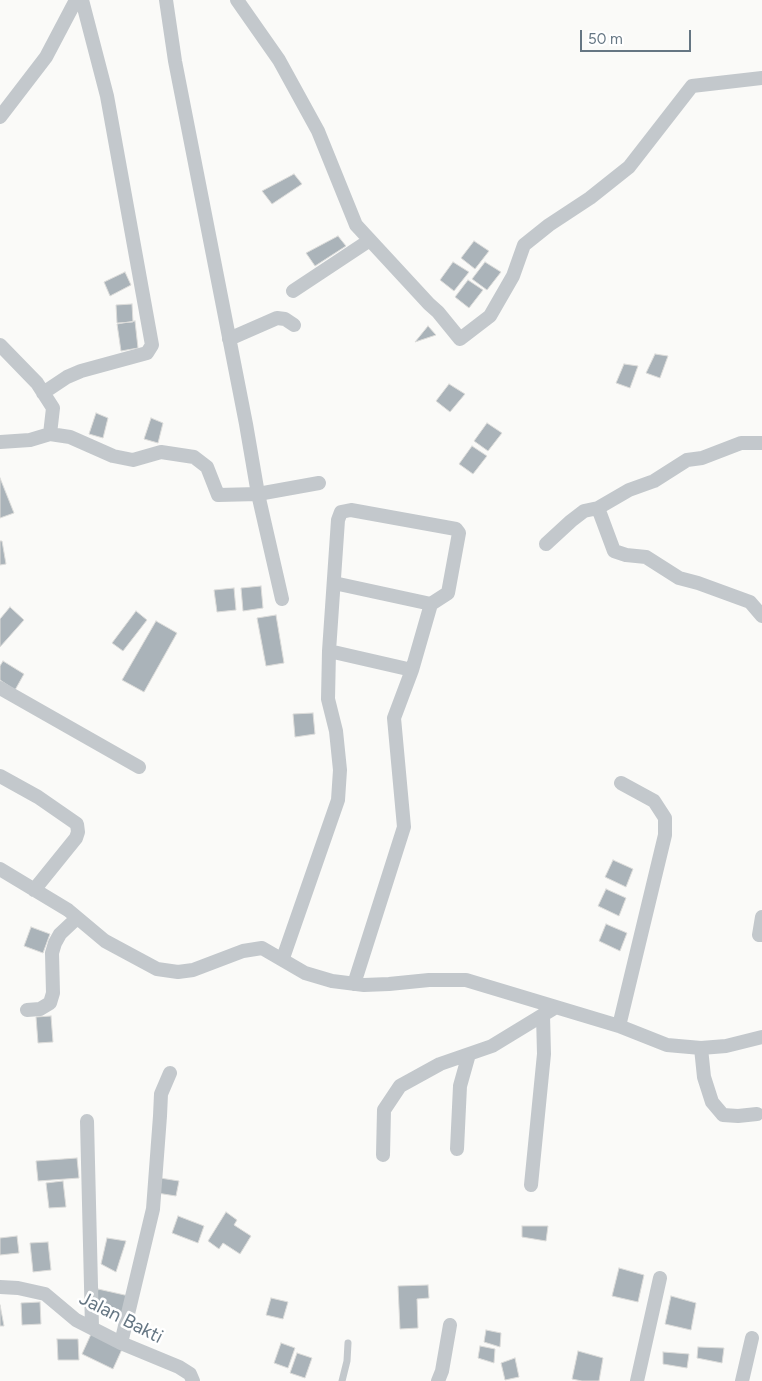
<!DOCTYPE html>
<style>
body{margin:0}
#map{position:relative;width:762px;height:1381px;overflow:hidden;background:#fafaf8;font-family:Figtree,sans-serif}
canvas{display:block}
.scale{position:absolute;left:580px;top:30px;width:111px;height:22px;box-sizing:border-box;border:2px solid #657683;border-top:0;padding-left:6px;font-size:15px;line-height:18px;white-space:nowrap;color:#657683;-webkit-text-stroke:4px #fff;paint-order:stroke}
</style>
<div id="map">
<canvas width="762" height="1381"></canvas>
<div class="scale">50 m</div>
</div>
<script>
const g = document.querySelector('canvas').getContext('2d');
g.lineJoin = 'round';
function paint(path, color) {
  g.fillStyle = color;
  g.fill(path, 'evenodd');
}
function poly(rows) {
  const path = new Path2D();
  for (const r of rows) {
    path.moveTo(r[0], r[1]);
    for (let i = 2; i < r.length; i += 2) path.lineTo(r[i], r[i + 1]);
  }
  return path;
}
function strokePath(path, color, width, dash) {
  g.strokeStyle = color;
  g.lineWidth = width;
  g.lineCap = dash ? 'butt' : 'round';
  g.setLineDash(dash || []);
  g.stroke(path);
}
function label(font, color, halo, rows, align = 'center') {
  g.font = font + ' Figtree,sans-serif';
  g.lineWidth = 5;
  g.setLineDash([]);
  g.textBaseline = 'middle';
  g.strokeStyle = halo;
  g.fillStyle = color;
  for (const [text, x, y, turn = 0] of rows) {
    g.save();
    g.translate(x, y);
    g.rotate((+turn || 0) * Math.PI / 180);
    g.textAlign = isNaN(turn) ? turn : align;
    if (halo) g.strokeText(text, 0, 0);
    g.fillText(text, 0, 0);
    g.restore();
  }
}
const building = poly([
 [294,174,302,184,272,204,262,191,294,174],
 [338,236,346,246,315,266,306,253,338,236],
 [474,241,489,251,475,269,461,258,474,241],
 [453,262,469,272,454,291,440,280,453,262],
 [485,262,501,272,487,290,472,279,485,262],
 [125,272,131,285,110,296,104,282,125,272],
 [468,280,483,290,469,308,455,297,468,280],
 [132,304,133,322,117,323,116,305,132,304],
 [135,321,138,348,121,351,117,324,135,321],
 [428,326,436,335,415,342,428,326],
 [655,354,668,356,660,378,646,373,655,354],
 [624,364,638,366,630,388,616,383,624,364],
 [449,384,465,394,450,412,436,401,449,384],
 [96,413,108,418,103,438,89,434,96,413],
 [151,418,163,423,158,443,144,439,151,418],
 [487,423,502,433,488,451,474,441,487,423],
 [472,446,487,456,473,474,459,464,472,446],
 [0,478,14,513,0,518,0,478],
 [0,541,2,541,6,564,0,565,0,541],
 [261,586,263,608,243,611,241,588,261,586],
 [234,588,236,610,217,612,214,590,234,588],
 [10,607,24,620,0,647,0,619,10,607],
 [136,611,147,620,123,651,112,643,136,611],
 [276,615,284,663,266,666,257,618,276,615],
 [156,621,177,633,144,692,122,680,156,621],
 [3,661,24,674,15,690,0,680,0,666,3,661],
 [313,713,315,734,295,737,293,714,313,713],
 [613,860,633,869,626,887,605,877,613,860],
 [606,889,626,898,619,916,598,906,606,889],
 [606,924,627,933,620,951,599,941,606,924],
 [31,927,50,934,43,953,24,946,31,927],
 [51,1016,53,1042,38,1043,36,1017,51,1016],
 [77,1158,79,1178,38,1181,36,1161,77,1158],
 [160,1178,179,1181,176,1196,157,1193,160,1178],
 [63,1181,66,1207,49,1208,46,1183,63,1181],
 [226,1212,237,1220,234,1225,251,1236,240,1254,223,1243,219,1249,208,1241,226,1212],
 [178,1216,204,1226,198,1243,172,1233,178,1216],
 [522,1226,548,1226,546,1241,522,1237,522,1226],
 [17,1236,19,1253,0,1255,0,1238,17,1236],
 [107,1238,126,1241,116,1272,101,1264,107,1238],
 [48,1242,51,1270,33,1272,30,1243,48,1242],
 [619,1268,644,1275,638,1302,612,1296,619,1268],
 [428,1285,429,1298,417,1299,418,1328,400,1329,398,1286,428,1285],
 [98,1289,129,1296,126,1314,94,1307,98,1289],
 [671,1296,696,1303,691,1330,665,1324,671,1296],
 [271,1298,288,1302,283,1319,266,1315,271,1298],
 [40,1302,41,1324,22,1325,21,1303,40,1302],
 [0,1305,4,1326,0,1326,0,1305],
 [486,1330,501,1333,500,1347,484,1342,486,1330],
 [92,1332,123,1347,113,1369,82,1354,92,1332],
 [57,1339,78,1339,79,1360,58,1360,57,1339],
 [281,1343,295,1348,288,1368,274,1363,281,1343],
 [480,1346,495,1349,494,1363,478,1358,480,1346],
 [698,1347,724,1348,722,1363,697,1358,698,1347],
 [578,1351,603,1358,599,1381,582,1381,572,1379,578,1351],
 [663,1352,689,1354,687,1368,663,1364,663,1352],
 [297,1353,312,1358,305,1378,290,1373,297,1353],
 [515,1358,519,1377,505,1380,501,1363,515,1358]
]);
paint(building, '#aab3b9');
strokePath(building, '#dcdcda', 1);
strokePath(poly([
 [342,1381,347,1361,348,1343]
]), '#c3c8cc', 7);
strokePath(poly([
 [166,0,175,61,246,424,258,494,282,599],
 [237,0,279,60,318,131,356,225,429,304,438,312,460,339,490,316,513,276,524,245,549,225,590,198,629,167,692,86,762,78],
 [0,117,46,57,76,0],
 [293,291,370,240],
 [229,339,277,318,285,319,294,325],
 [0,345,37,383,53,408,50,434],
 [43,393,67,377,81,371,147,353,152,345,107,96,82,0],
 [0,442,30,440,50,434,70,437,113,456,133,460,161,452,194,457,207,467,218,495,258,494,319,483],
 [598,508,614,551,626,555,646,557,679,578,698,583,750,602,762,616],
 [546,544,571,521,584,511,598,508,629,490,654,481,687,460,702,458,741,443,762,443],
 [334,583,431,604],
 [329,651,338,520,341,512,351,510,456,529,459,533,448,593,431,604,412,670],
 [0,688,139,767],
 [0,776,38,797,77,824,78,832,76,838,34,890],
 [621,783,654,801,665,818,665,835,619,1026,667,1045,701,1048,726,1046,762,1037],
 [0,869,68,910,105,941,157,969,178,972,193,970,243,951,262,948,305,973,332,981,364,985,389,984,429,980,466,980,619,1026],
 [762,917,759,935,762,935],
 [283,958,338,800,340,770,336,731,328,699,329,651,412,670,394,718,404,827,354,984],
 [27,1010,40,1009,50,1003,53,993,52,953,55,943,60,934,77,918],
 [701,1048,704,1077,712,1102,723,1115,738,1116,757,1114],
 [87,1121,92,1327],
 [457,1149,460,1086,469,1054],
 [383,1155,384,1110,400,1086,440,1064,492,1046,556,1007],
 [531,1185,544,1054,543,1015],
 [0,1287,18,1288,45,1294,76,1320,121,1343,179,1367,190,1374,193,1381],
 [121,1343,153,1209,160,1116,161,1094,170,1073],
 [438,1381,442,1371,450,1325],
 [637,1381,660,1278],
 [742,1381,752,1338]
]), '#c3c8cc', 14);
label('19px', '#657683', '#fff', [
 ["Jalan Bakti",121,1318,27]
]);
</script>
